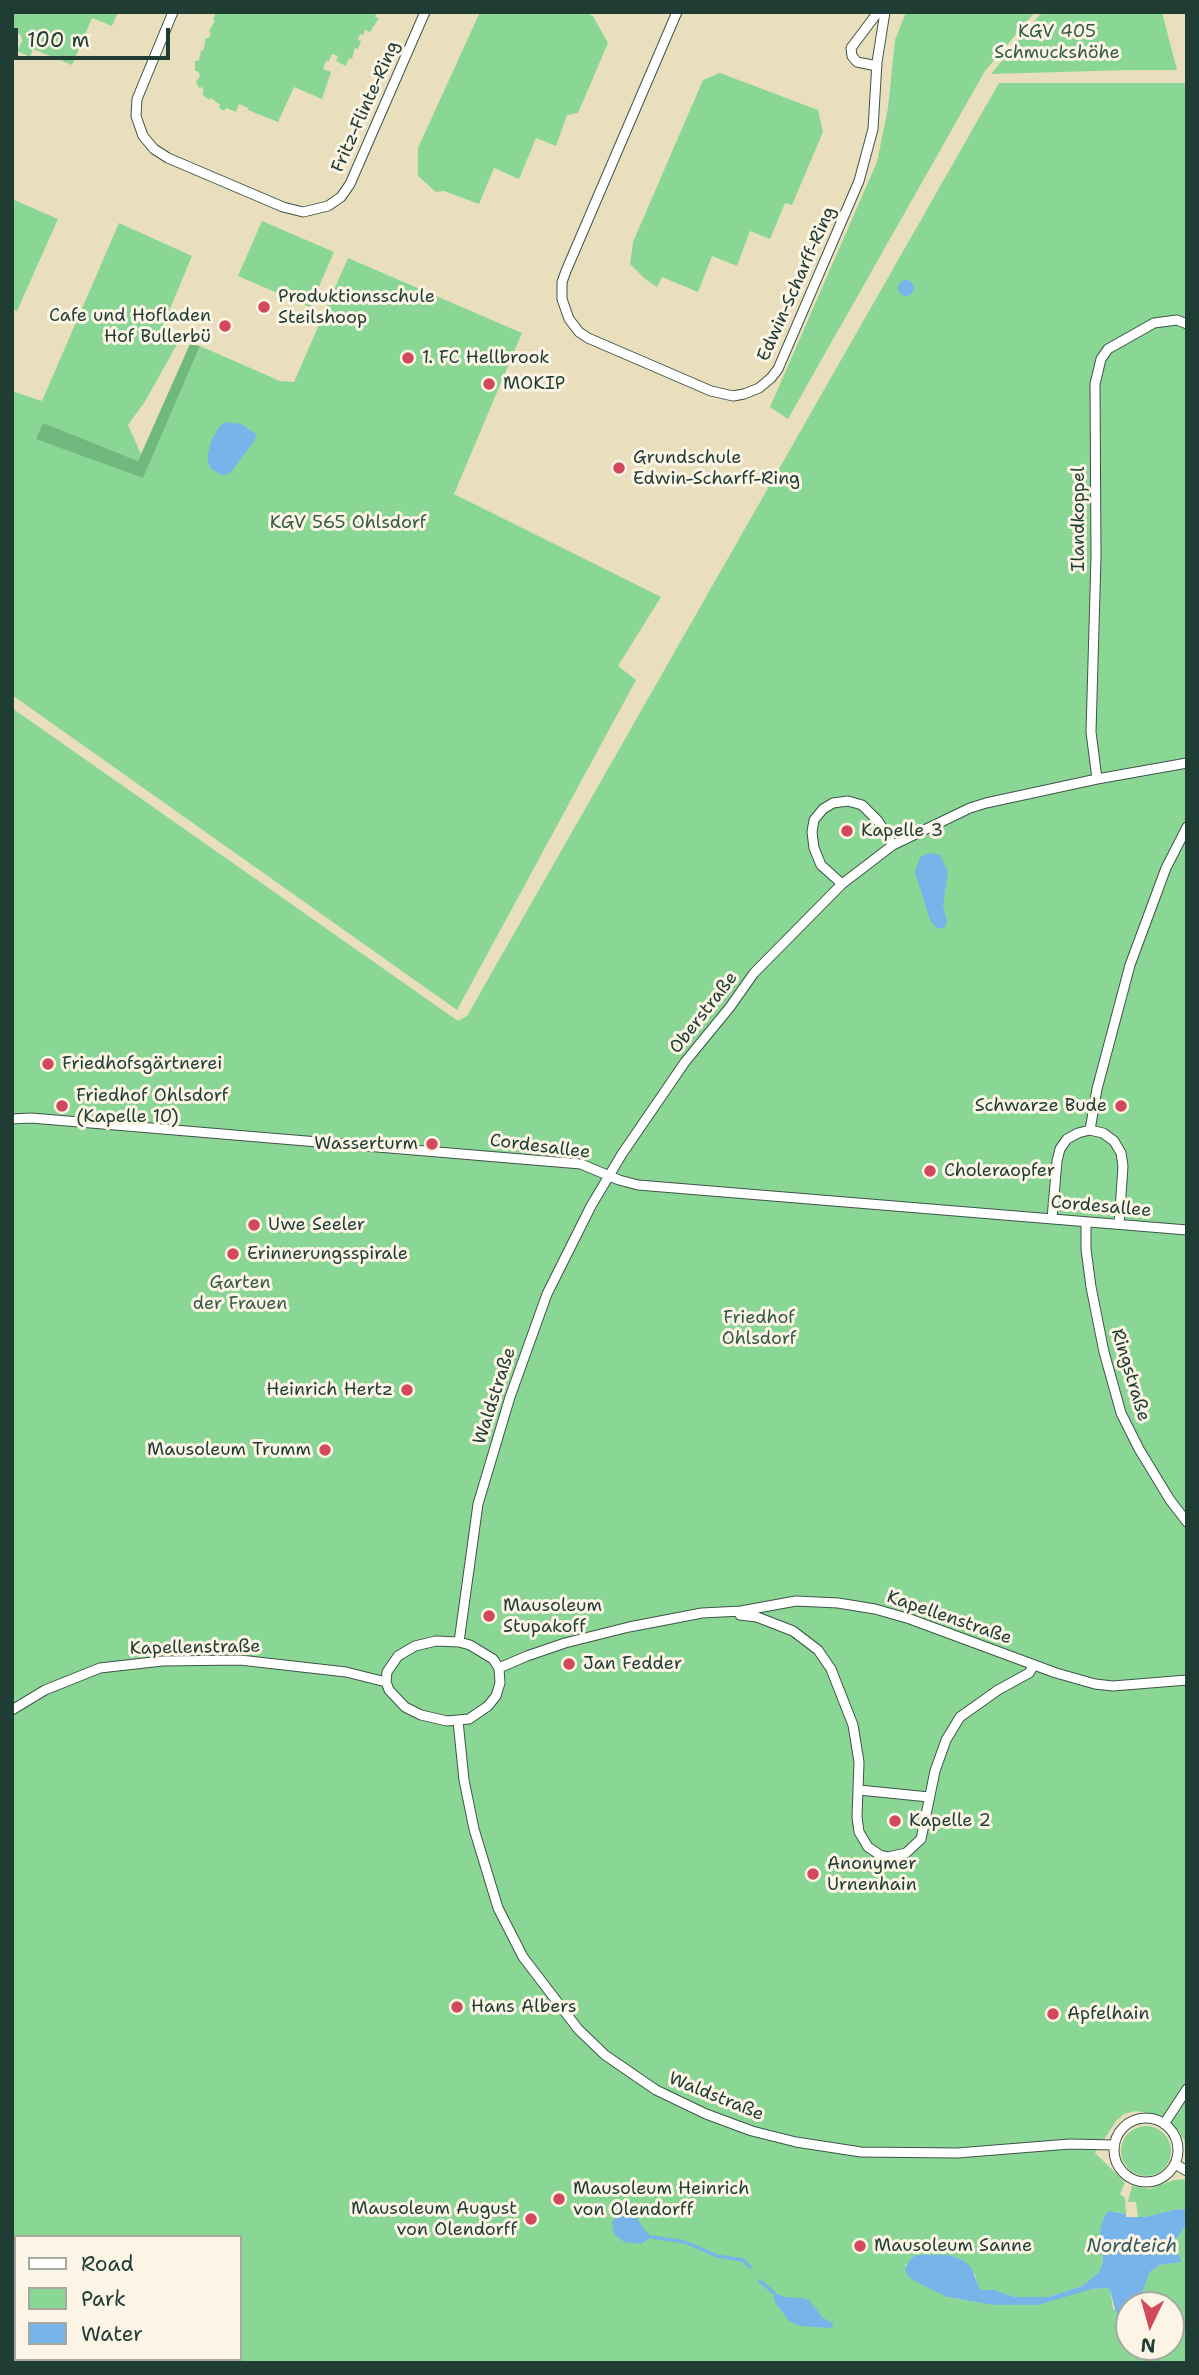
<!DOCTYPE html>
<meta charset="utf-8">
<style>
body{margin:0}
#map{position:relative;width:1199px;height:2375px;overflow:hidden;background:#e9dfbc;font-family:"Shantell Sans",sans-serif}
canvas{display:block}
.frame{position:absolute;inset:0;border:14px solid #1f3d34;pointer-events:none}
.legend{position:absolute;left:14px;top:2235px;width:228px;height:126px;box-sizing:border-box;background:#fcf5e5;border:2px solid #a4ab9e;margin:0;padding:9px 12px;list-style:none;font-size:21px;color:#1f3d34}
.legend li{display:flex;align-items:center;gap:14px;height:35px}
.legend b{width:35px;border:2px solid #a4ab9e}
.north{position:absolute;left:1115px;top:2291px;width:70px;height:70px;box-sizing:border-box;background:#fcf5e5;border:2px solid #a4ab9e;border-radius:50%;rotate:185deg;font-size:19px;font-weight:700;line-height:28px;text-align:center;color:#1f3d34}
.north::after{content:'';display:block;margin:auto;width:24px;height:32px;background:#d1495b;clip-path:polygon(50% 0,100% 100%,50% 72%,0 100%)}
.scale{position:absolute;left:14px;top:28px;width:156px;height:32px;box-sizing:border-box;border:4px solid #1f3d34;border-top:0;padding-left:9px;font-size:21px;line-height:24px;white-space:nowrap;color:#1f3d34;-webkit-text-stroke:5px #fcf5e5;paint-order:stroke}
</style>
<div id="map">
<canvas width="1199" height="2375"></canvas>
<div class="frame"></div>
<ul class="legend">
<li><b style="height:9px;background:#fff"></b>Road</li>
<li><b style="height:19px;background:#8ad795"></b>Park</li>
<li><b style="height:19px;background:#77b4ea"></b>Water</li>
</ul>
<div class="north">N</div>
<div class="scale">100 m</div>
</div>
<script>
const g = document.querySelector('canvas').getContext('2d');
g.lineJoin = 'round';
function paint(path, color) {
  g.fillStyle = color;
  g.fill(path, 'evenodd');
}
function poly(rows) {
  const path = new Path2D();
  for (const r of rows) {
    if (r.length === 3) {
      path.moveTo(r[0] + r[2], r[1]);
      path.arc(r[0], r[1], r[2], 0, 2 * Math.PI);
      continue;
    }
    path.moveTo(r[0], r[1]);
    for (let i = 2; i < r.length; i += 2) path.lineTo(r[i], r[i + 1]);
  }
  return path;
}
function strokePath(path, color, width, dash) {
  g.strokeStyle = color;
  g.lineWidth = width;
  g.lineCap = dash ? 'butt' : 'round';
  g.setLineDash(dash || []);
  g.stroke(path);
}
function label(font, color, halo, rows, align = 'center') {
  g.font = font + ' "Shantell Sans",sans-serif';
  g.lineWidth = 6;
  g.setLineDash([]);
  g.textBaseline = 'middle';
  g.strokeStyle = halo;
  g.fillStyle = color;
  for (const [text, x, y, turn = 0] of rows) {
    g.save();
    g.translate(x, y);
    g.rotate((+turn || 0) * Math.PI / 180);
    g.textAlign = isNaN(turn) ? turn : align;
    if (halo) g.strokeText(text, 0, 0);
    g.fillText(text, 0, 0);
    g.restore();
  }
}
paint(poly([
 [12,12,118,12,112,26,92,18,72,65,33,49,30,57,17,51,22,41,21,35,12,30],
 [216,12,377,12,375,17,379,18,370,32,365,30,363,35,360,34,358,40,361,41,358,49,355,48,352,59,349,58,346,66,336,61,338,56,332,54,329,61,326,61,323,69,331,72,322,99,294,87,278,122,248,110,248,108,239,104,236,112,226,108,224,111,219,108,220,105,211,98,209,100,202,94,204,92,202,87,199,88,196,82,200,76,198,71,195,71,195,61,199,61,201,50,203,51,206,38,209,38,211,33,209,31,215,21,213,19],
 [480,12,584,12,593,16,608,43,578,113,567,115,556,146,536,138,519,179,494,168,479,204,444,191,436,192,418,176,418,148],
 [906,12,1035,12,985,71,788,419,770,407,877,162,888,108,895,40],
 [1042,12,1162,12,1177,70,1129,70,991,74],
 [720,73,818,110,823,132,792,205,785,203,770,239,750,231,737,266,712,256,698,292,662,277,657,287,645,279,630,264,633,242,703,80],
 [999,83,1187,83,1187,2152,1184,2140,1178,2130,1160,2115,1136,2111,1124,2114,1116,2121,1095,2153,1125,2182,1120,2194,1125,2198,1126,2214,1115,2212,1100,2233,1103,2262,1099,2272,1082,2286,1048,2297,1015,2297,994,2290,979,2290,975,2275,963,2260,949,2255,915,2255,905,2266,947,2297,993,2305,1018,2305,1092,2289,1106,2288,1110,2290,1113,2309,1129,2315,1129,2347,1171,2347,1171,2305,1138,2305,1150,2272,1160,2265,1180,2262,1175,2241,1187,2224,1187,2363,12,2363,12,708,458,1021,467,1016],
 [16,2237,240,2237,240,2359,16,2359],
 [12,199,58,219,17,311,12,309],
 [262,221,334,252,310,307,238,276],
 [119,223,192,256,162,328,181,337,146,400,128,425,141,454,138,461,44,424,143,477,200,346,280,381,294,382,348,258,522,333,454,494,661,597,618,666,636,680,457,1010,12,695,12,391,42,401],
 [1146,2151,25],
 [1187,2179,1187,2213,1185,2210,1179,2209,1144,2217,1138,2217,1136,2202,1128,2202,1132,2186,1149,2189,1174,2180]
]), '#8ad795');
paint(poly([
 [190,344,200,346,143,478,36,439,43,423,138,461]
]), '#6fb87e');
paint(poly([
 [906,288,8],
 [226,422,241,424,256,434,255,440,232,471,224,476,211,469,208,463,208,453,212,439,220,426],
 [929,853,940,855,948,872,943,905,947,922,945,927,940,929,935,927,930,920,915,872,920,857],
 [1179,2209,1185,2210,1187,2213,1187,2224,1175,2241,1175,2247,1182,2262,1160,2265,1150,2272,1138,2305,1129,2305,1129,2315,1125,2316,1116,2313,1110,2290,1106,2288,1092,2289,1038,2305,993,2305,947,2297,922,2285,909,2277,905,2270,908,2262,915,2255,949,2255,963,2260,971,2267,980,2290,994,2290,1015,2297,1048,2297,1082,2286,1099,2272,1103,2262,1100,2233,1102,2222,1108,2211,1126,2214,1126,2217,1144,2217],
 [624,2210,634,2213,644,2229,652,2237,641,2244,624,2242,614,2234,612,2222,617,2213],
 [774,2293,785,2297,801,2298,809,2300,823,2318,833,2323,832,2328,800,2326,789,2321,774,2301]
]), '#77b4ea');
strokePath(poly([
 [652,2237,685,2242,717,2256,743,2260,750,2267],
 [760,2281,774,2293]
]), '#77b4ea', 3.5);
const street = poly([
 [173,12,137,99,136,116,143,136,154,149,168,158,283,207,303,212,328,206,341,197,350,184,425,12],
 [677,12,566,271,562,282,562,299,569,319,579,332,588,338,711,391,733,396,744,394,759,388,771,378,778,369,859,181,873,129,877,62,885,12],
 [877,66,857,62,852,56,851,48,878,12],
 [1097,779,1091,732,1096,557,1095,384,1101,359,1108,349,1154,323,1177,320,1187,324],
 [842,884,821,865,814,848,812,832,814,820,823,809,833,803,848,801,862,805,878,821,893,845],
 [12,1119,31,1118,581,1164,619,1180,638,1185,1187,1230],
 [1090,1130,1097,1089,1130,965,1166,868,1187,827],
 [1052,1219,1057,1161,1060,1149,1067,1139,1078,1133,1090,1130,1103,1133,1114,1141,1121,1153,1123,1166,1119,1224],
 [1086,1222,1086,1249,1091,1287,1104,1352,1121,1413,1139,1449,1170,1500,1187,1522],
 [740,1615,757,1617,793,1631,818,1650,831,1669,853,1725,859,1762,857,1817,859,1832,868,1847,880,1855,888,1857,906,1853,921,1839,935,1771,946,1740,960,1717,998,1690,1029,1673,1034,1665],
 [436,1641,459,1642,470,1645,493,1659,499,1668,500,1683,496,1696,488,1706,469,1719,447,1721,421,1715,405,1707,389,1690,386,1682,387,1672,398,1656,415,1646,436,1641],
 [459,1642,478,1504,510,1397,547,1294,591,1206,622,1154,685,1062,730,1007,754,973,842,884,893,845,970,808,986,803,1097,779,1187,763],
 [499,1668,527,1656,565,1643,629,1627,702,1613,741,1611,796,1601,838,1603,875,1609,910,1619,1056,1673,1095,1684,1113,1686,1187,1680],
 [12,1710,45,1690,100,1668,162,1661,240,1660,346,1672,386,1682],
 [458,1721,464,1780,474,1829,498,1908,523,1957,578,2029,605,2055,656,2090,706,2114,752,2131,796,2142,861,2152,957,2153,1070,2144,1114,2145],
 [859,1790,929,1797],
 [1146,2150,32],
 [1164,2124,1187,2089],
 [1175,2164,1187,2171]
]);
strokePath(street, '#3d5548', 11);
strokePath(street, '#fff', 9);
for (const [x, y, r, color] of [
 [264,307,7,"#d1495b"],
 [225,326,7,"#d1495b"],
 [408,358,7,"#d1495b"],
 [489,384,7,"#d1495b"],
 [619,468,7,"#d1495b"],
 [847,831,7,"#d1495b"],
 [48,1064,7,"#d1495b"],
 [62,1106,7,"#d1495b"],
 [1121,1106,7,"#d1495b"],
 [432,1144,7,"#d1495b"],
 [930,1171,7,"#d1495b"],
 [254,1225,7,"#d1495b"],
 [233,1254,7,"#d1495b"],
 [407,1390,7,"#d1495b"],
 [325,1450,7,"#d1495b"],
 [489,1616,7,"#d1495b"],
 [569,1664,7,"#d1495b"],
 [895,1821,7,"#d1495b"],
 [813,1874,7,"#d1495b"],
 [457,2007,7,"#d1495b"],
 [1053,2014,7,"#d1495b"],
 [559,2199,7,"#d1495b"],
 [531,2219,7,"#d1495b"],
 [860,2246,7,"#d1495b"]
]) {
  const dot = new Path2D();
  dot.arc(x, y, r, 0, 2 * Math.PI);
  g.fillStyle = color;
  g.fill(dot);
  strokePath(dot, '#fcf5e5', 2.5);
}
label('18px', '#345c47', '#fcf5e5', [
 ["KGV 405",1057,32],
 ["Schmuckshöhe",1057,53],
 ["KGV 565 Ohlsdorf",348,523],
 ["Garten",240,1283],
 ["der Frauen",240,1304],
 ["Friedhof",759,1318],
 ["Ohlsdorf",759,1339]
]);
label('18px', '#1f3d34', '#fcf5e5', [
 ["Fritz-Flinte-Ring",366,107,-66],
 ["Edwin-Scharff-Ring",797,284,-66],
 ["Ilandkoppel",1079,519,-90],
 ["Oberstraße",704,1013,-52],
 ["Cordesallee",540,1147,7],
 ["Cordesallee",1101,1207,5],
 ["Ringstraße",1130,1375,73],
 ["Waldstraße",495,1396,-72],
 ["Kapellenstraße",949,1618,19],
 ["Kapellenstraße",195,1648,-1],
 ["Waldstraße",716,2097,22]
]);
label('18px', '#1f3d34', '#fcf5e5', [
 ["Produktionsschule",278,297],
 ["Steilshoop",278,318],
 ["Cafe und Hofladen",211,316,"right"],
 ["Hof Bullerbü",211,337,"right"],
 ["1. FC Hellbrook",422,358],
 ["MOKIP",503,384],
 ["Grundschule",633,458],
 ["Edwin-Scharff-Ring",633,479],
 ["Kapelle 3",861,831],
 ["Friedhofsgärtnerei",62,1064],
 ["Friedhof Ohlsdorf",76,1096],
 ["(Kapelle 10)",76,1117],
 ["Schwarze Bude",1107,1106,"right"],
 ["Wasserturm",418,1144,"right"],
 ["Choleraopfer",944,1171],
 ["Uwe Seeler",268,1225],
 ["Erinnerungsspirale",247,1254],
 ["Heinrich Hertz",393,1390,"right"],
 ["Mausoleum Trumm",311,1450,"right"],
 ["Mausoleum",503,1606],
 ["Stupakoff",503,1627],
 ["Jan Fedder",583,1664],
 ["Kapelle 2",909,1821],
 ["Anonymer",827,1864],
 ["Urnenhain",827,1885],
 ["Hans Albers",471,2007],
 ["Apfelhain",1067,2014],
 ["Mausoleum Heinrich",573,2189],
 ["von Olendorff",573,2210],
 ["Mausoleum August",517,2209,"right"],
 ["von Olendorff",517,2230,"right"],
 ["Mausoleum Sanne",874,2246]
], 'left');
label('italic 19px', '#355b62', '#fcf5e5', [
 ["Nordteich",1132,2247]
]);
</script>
